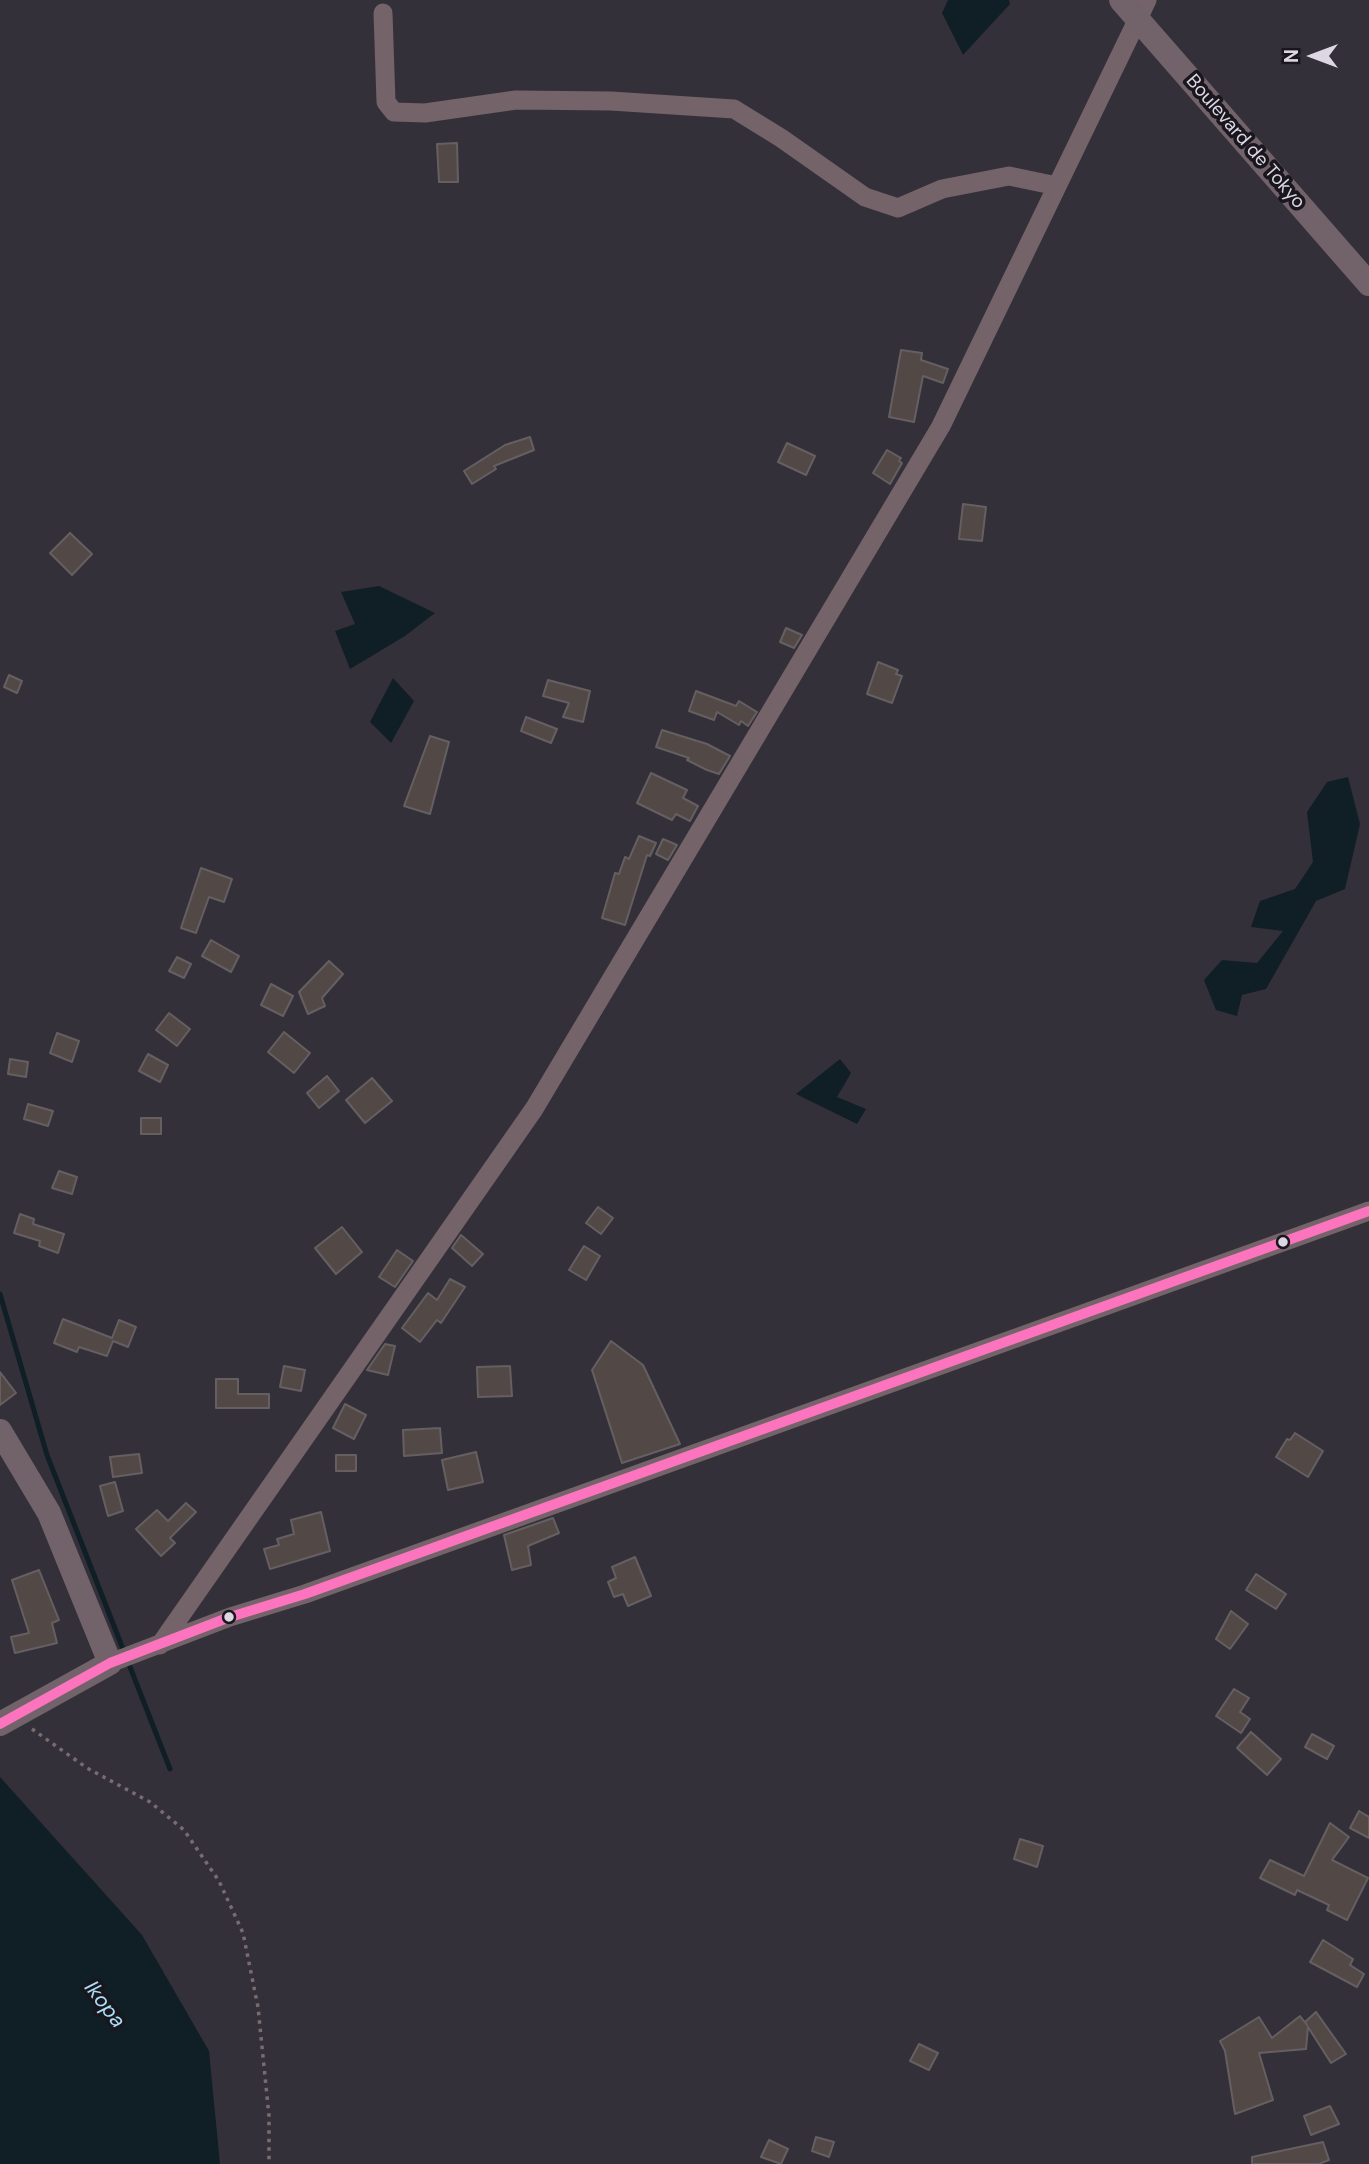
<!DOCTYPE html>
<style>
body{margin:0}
#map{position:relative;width:1369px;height:2164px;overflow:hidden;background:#343039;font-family:"DM Sans",sans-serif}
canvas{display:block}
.north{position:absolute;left:1278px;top:21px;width:70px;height:70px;-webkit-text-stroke:5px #19161e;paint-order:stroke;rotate:270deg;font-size:19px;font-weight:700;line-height:28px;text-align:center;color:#dcd7e3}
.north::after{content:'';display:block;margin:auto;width:24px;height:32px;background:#dcd7e3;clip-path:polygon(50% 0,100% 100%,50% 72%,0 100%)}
</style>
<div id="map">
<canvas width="1369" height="2164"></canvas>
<div class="north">N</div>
</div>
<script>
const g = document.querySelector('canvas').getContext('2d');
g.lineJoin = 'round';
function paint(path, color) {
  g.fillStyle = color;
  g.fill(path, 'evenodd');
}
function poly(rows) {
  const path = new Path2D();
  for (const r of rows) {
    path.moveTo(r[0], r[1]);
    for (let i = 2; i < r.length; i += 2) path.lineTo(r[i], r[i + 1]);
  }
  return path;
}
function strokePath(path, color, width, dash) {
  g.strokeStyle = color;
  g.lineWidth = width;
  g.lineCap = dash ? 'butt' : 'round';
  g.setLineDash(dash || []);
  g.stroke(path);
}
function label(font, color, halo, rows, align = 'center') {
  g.font = font + ' "DM Sans",sans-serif';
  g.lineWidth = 7;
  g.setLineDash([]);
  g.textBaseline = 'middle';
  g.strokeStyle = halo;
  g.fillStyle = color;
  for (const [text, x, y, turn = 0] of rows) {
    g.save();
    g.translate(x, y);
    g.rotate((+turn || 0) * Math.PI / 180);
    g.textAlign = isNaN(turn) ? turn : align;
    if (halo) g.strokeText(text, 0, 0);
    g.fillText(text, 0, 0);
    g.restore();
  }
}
paint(poly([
 [948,0,1009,0,1010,4,963,55,942,13],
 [379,586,435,613,405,636,350,669,335,631,355,624,341,592],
 [393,678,414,701,391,743,370,722],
 [1348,777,1360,824,1345,889,1316,901,1266,989,1242,995,1237,1016,1216,1010,1204,980,1222,960,1257,963,1283,931,1251,927,1260,901,1295,889,1313,862,1307,812,1327,782],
 [840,1059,851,1073,837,1097,866,1109,857,1124,796,1094],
 [0,1777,142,1935,209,2051,220,2164,0,2164]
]), '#101f25');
strokePath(poly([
 [0,1294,47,1455,170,1769]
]), '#101f25', 5);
const building = poly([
 [457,143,458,182,439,182,437,144,457,143],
 [901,350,922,353,921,360,948,369,943,383,923,376,914,422,889,417,901,350],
 [530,437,534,450,494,466,496,469,472,484,464,471,505,445,530,437],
 [787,443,815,456,806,475,778,462,787,443],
 [887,450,901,458,899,461,902,463,890,484,873,473,887,450],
 [963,504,986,507,982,541,959,539,963,504],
 [70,533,92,554,72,575,50,553,70,533],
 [786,628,802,635,794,648,780,642,786,628],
 [878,662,898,670,896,674,902,676,892,703,867,694,878,662],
 [9,675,22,681,17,693,4,687,9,675],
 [548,680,590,691,583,722,563,717,569,703,543,696,548,680],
 [696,691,736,706,739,701,757,712,748,726,741,721,739,725,717,712,714,720,689,711,696,691],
 [526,717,557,729,551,743,521,731,526,717],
 [662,730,707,744,730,756,719,774,707,770,687,760,689,758,656,747,662,730],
 [430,736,449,742,430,814,404,806,430,736],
 [651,773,687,790,683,798,698,806,690,821,676,814,672,820,637,803,651,773],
 [639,836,656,843,650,856,647,855,625,925,602,918,615,873,619,874,625,857,629,859,639,836],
 [663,839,677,845,668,860,656,854,663,839],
 [201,868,232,879,224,902,209,897,196,933,181,928,201,868],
 [211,940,239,956,231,972,202,956,211,940],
 [177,957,191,964,184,978,169,971,177,957],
 [329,961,343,974,322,998,325,1006,308,1014,299,992,329,961],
 [271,984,293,996,283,1016,261,1005,271,984],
 [169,1013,190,1029,177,1046,156,1030,169,1013],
 [284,1032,310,1053,294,1073,268,1052,284,1032],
 [57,1033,79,1041,72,1062,50,1053,57,1033],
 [148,1054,168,1065,160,1082,139,1071,148,1054],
 [10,1059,28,1062,26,1077,8,1074,10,1059],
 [327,1076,339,1091,319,1108,307,1093,327,1076],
 [372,1078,392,1101,365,1123,346,1100,372,1078],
 [28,1104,53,1111,48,1126,24,1119,28,1104],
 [141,1118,161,1118,161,1134,141,1134,141,1118],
 [59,1171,77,1177,72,1194,52,1188,59,1171],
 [598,1207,613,1218,601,1234,586,1223,598,1207],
 [20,1214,34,1219,33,1224,64,1234,58,1253,39,1246,40,1241,14,1233,20,1214],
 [342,1227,362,1252,336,1274,315,1248,342,1227],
 [461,1235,483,1254,472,1266,452,1248,461,1235],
 [584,1246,600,1256,586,1280,569,1270,584,1246],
 [397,1250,413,1261,395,1287,379,1277,397,1250],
 [450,1279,465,1287,441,1323,437,1320,420,1342,402,1328,428,1293,437,1300,450,1279],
 [63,1319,112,1338,119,1320,136,1327,128,1347,113,1341,107,1356,79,1347,77,1352,54,1343,63,1319],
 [611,1341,643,1365,680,1444,622,1463,592,1370,611,1341],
 [385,1344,395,1346,388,1375,367,1370,385,1344],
 [284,1366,305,1370,301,1391,280,1387,284,1366],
 [510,1366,512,1396,478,1397,477,1367,510,1366],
 [0,1372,16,1393,0,1405,0,1372],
 [216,1379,238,1379,238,1394,269,1394,269,1408,216,1408,216,1379],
 [345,1404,366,1415,354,1439,333,1428,345,1404],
 [440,1428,442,1453,404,1456,403,1430,440,1428],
 [1295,1433,1323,1451,1308,1477,1276,1457,1287,1439,1290,1440,1295,1433],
 [476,1452,483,1482,448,1490,442,1460,476,1452],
 [139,1454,142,1473,113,1477,110,1457,139,1454],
 [336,1455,356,1455,356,1471,336,1471,336,1455],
 [115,1482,123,1511,108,1516,100,1486,115,1482],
 [186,1503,196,1512,170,1538,175,1543,161,1556,136,1529,157,1510,168,1521,186,1503],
 [321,1512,330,1551,270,1569,264,1549,279,1545,277,1539,294,1534,291,1520,321,1512],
 [553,1518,559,1533,528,1546,531,1565,512,1570,504,1535,553,1518],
 [635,1557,651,1596,628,1606,623,1594,614,1597,608,1582,616,1578,612,1567,635,1557],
 [39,1570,59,1620,52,1623,57,1643,15,1653,11,1637,29,1633,12,1580,39,1570],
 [1256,1574,1286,1594,1276,1609,1246,1590,1256,1574],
 [1231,1611,1248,1624,1230,1649,1216,1639,1231,1611],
 [1234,1689,1249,1698,1240,1712,1250,1719,1241,1733,1216,1716,1234,1689],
 [1251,1732,1281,1759,1267,1775,1237,1748,1251,1732],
 [1312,1734,1334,1746,1327,1759,1305,1747,1312,1734],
 [1359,1811,1369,1817,1369,1838,1350,1828,1359,1811],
 [1330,1823,1349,1837,1332,1860,1368,1878,1347,1920,1327,1910,1329,1905,1297,1890,1295,1895,1260,1878,1270,1860,1304,1876,1330,1823],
 [1020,1839,1043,1846,1037,1867,1014,1859,1020,1839],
 [1323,1940,1353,1959,1350,1965,1364,1974,1357,1987,1310,1962,1323,1940],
 [1316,2012,1346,2054,1331,2063,1308,2027,1306,2049,1259,2053,1273,2100,1235,2114,1225,2051,1220,2041,1259,2017,1272,2038,1300,2016,1307,2025,1305,2022,1316,2012],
 [919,2044,938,2053,929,2070,910,2061,919,2044],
 [1330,2106,1339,2124,1311,2135,1304,2116,1330,2106],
 [816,2137,834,2142,829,2157,812,2151,816,2137],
 [769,2140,788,2149,781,2164,761,2157,769,2140],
 [1323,2142,1329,2160,1319,2164,1252,2164,1252,2157,1323,2142]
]);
paint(building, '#524947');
strokePath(building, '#655f61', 2);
strokePath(poly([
 [32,1729,87,1768,150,1802,184,1830,219,1881,243,1933,258,2007,269,2116,269,2164]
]), '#796c71', 3.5, [3.5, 5]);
strokePath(poly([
 [383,13,386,102,394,112,425,113,516,100,611,101,734,109,781,138,865,197,898,208,942,189,1009,176,1057,186],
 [160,1645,534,1109,941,426,1147,0],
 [110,1663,230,1617,305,1594,1369,1211]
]), '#746369', 19);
strokePath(poly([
 [1121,0,1369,284],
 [0,1431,49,1513,110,1663,0,1724]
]), '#72636b', 24);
strokePath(poly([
 [0,1724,110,1663,230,1617,305,1594,1369,1211]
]), '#fc73be', 10);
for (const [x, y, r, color] of [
 [1283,1242,6,"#dcd7e3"],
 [229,1617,6,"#dcd7e3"]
]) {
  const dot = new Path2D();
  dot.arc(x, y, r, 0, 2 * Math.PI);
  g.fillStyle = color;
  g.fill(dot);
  strokePath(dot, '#19161e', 2.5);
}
label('19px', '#dcd7e3', '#19161e', [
 ["Boulevard de Tokyo",1245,142,49]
]);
label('italic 21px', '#a9e0f6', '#19161e', [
 ["Ikopa",104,2005,53]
]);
</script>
